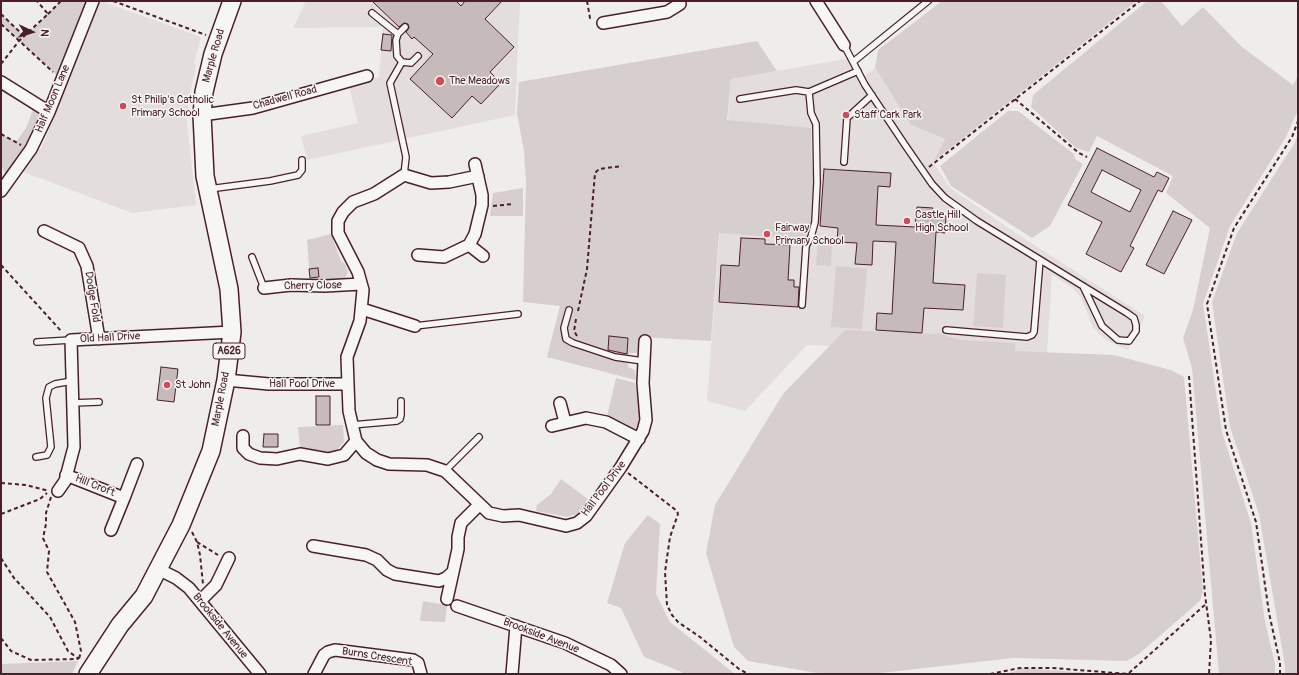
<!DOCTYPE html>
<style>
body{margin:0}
#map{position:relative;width:1299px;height:675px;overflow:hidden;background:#efedea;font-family:Pangolin,sans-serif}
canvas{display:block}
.frame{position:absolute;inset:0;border:2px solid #4a1f2b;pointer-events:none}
.north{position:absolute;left:12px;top:12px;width:40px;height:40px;-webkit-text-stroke:3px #f6f6f2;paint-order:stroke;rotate:94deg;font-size:11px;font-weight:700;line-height:16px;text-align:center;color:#4a1f2b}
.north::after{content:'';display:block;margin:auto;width:14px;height:18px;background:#4a1f2b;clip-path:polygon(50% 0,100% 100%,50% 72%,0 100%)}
</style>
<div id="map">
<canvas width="1299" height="675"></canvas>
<div class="frame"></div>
<div class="north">N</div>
</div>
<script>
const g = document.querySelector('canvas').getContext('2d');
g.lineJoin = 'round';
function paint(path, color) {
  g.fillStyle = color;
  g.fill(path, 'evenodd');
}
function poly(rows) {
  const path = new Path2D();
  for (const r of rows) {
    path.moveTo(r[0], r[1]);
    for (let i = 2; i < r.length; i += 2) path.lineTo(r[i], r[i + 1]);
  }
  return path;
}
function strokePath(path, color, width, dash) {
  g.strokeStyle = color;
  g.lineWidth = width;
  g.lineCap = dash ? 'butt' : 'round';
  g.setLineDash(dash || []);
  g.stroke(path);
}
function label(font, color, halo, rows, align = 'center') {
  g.font = font + ' Pangolin,sans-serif';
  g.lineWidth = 3;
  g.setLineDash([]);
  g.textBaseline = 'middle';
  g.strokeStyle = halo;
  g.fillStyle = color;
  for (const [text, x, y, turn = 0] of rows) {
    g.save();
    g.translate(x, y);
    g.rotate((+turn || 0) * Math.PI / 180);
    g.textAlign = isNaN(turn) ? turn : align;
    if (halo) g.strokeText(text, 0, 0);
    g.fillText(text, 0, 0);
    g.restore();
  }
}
paint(poly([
 [101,1,201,37,194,64,196,65,189,98,187,121,196,205,132,213,21,171,36,148,41,149,91,18],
 [306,1,520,1,515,115,307,160,301,136,358,123,349,86,379,77,383,27,293,28],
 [851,58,862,78,875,68,911,125,945,139,933,162,950,188,1025,239,1145,316,1128,350,1106,340,1093,328,1081,297,1071,287,1052,275,1047,354,807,345,745,411,707,401,731,79]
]), '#e3dedc');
paint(poly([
 [61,1,93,1,62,80,1,24,1,14,25,37],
 [942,1,1133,1,1134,3,933,162,945,139,911,125,875,68,878,50],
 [1147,1,1161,1,1182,26,1203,7,1242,47,1293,85,1298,76,1298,110,1286,137,1230,226,1203,304,1222,432,1251,523,1265,621,1275,664,1275,674,1219,674,1192,368,1183,338,1193,310,1210,228,1166,193,1173,176,1097,136,1089,152,1076,148,1031,107,1033,95],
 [757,41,777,71,731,79,727,120,811,128,811,155,814,184,812,229,808,235,800,239,719,233,711,341,639,337,637,353,629,353,628,367,635,370,636,380,547,357,560,306,523,302,526,183,524,151,517,113,519,82],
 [35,104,49,112,1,191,1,180,6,175,1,166,1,134,16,142,26,128],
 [1008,111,1018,111,1074,154,1075,159,1083,164,1050,226,1032,238,951,186,940,166],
 [1298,134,1298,674,1285,674,1285,666,1259,514,1230,427,1212,302,1237,233,1294,144],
 [523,188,523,216,490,216,493,193],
 [331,234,341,261,345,264,348,272,346,277,341,280,320,281,318,268,309,269,307,240],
 [818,243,832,244,831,266,816,265],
 [836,266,867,269,862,329,831,327],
 [977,273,1006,275,1003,328,973,326],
 [845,330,940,334,960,340,1015,343,1015,351,1114,355,1171,370,1184,377,1203,592,1200,601,1140,653,1127,661,1013,658,872,674,823,674,748,661,734,647,706,553,715,505,783,394],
 [616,378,635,383,640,412,639,426,635,429,632,429,607,416],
 [343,425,344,442,338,449,330,452,300,448,298,427],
 [561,479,589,500,580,513,567,517,536,511,537,505,551,494],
 [648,515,660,524,656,594,670,622,735,674,682,674,682,672,644,657,621,608,607,603,625,543],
 [423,601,447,605,445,622,420,621],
 [78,661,72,674,1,674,1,664],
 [1024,668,1101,674,1006,674]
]), '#d7cfce');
const building = poly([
 [372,1,456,1,461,6,465,1,502,1,485,19,514,47,490,72,501,83,481,104,472,96,452,118,410,79,433,54,414,37,412,39,406,32,409,28,408,24,404,23,399,27,372,1],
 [383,34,392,35,391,51,381,50,383,34],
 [1097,148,1154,177,1157,172,1169,178,1162,192,1158,190,1130,246,1134,248,1121,272,1086,254,1102,222,1068,205,1097,148],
 [1102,170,1141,190,1130,212,1091,192,1102,170],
 [824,169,891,173,890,187,878,186,876,225,915,227,917,207,933,208,932,215,946,216,945,233,936,232,933,283,965,285,963,310,924,308,922,333,876,330,877,313,892,314,896,242,873,241,872,265,855,264,857,243,837,242,838,228,820,226,824,169],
 [1173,211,1192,220,1164,274,1146,265,1173,211],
 [741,238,765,239,765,244,790,245,788,280,794,280,794,287,799,287,798,307,719,302,721,265,739,266,741,238],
 [318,268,319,277,310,278,309,269,318,268],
 [609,336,628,338,627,354,608,350,609,336],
 [161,367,178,369,174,402,157,400,161,367],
 [316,396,330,396,330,425,316,425,316,396],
 [264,434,278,434,278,447,263,447,264,434]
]);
paint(building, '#c6babb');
strokePath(building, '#4a1f2b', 1);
const service = poly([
 [372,13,398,34],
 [844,45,865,85,905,145,932,184,945,198,977,221,1127,313,1134,318,1136,325,1136,331,1129,341,1118,340,1102,326,1083,286],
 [402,62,397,56,396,40,398,34,405,27],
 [853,62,928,1],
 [740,99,796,90,809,92],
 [844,162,847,118,872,95],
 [404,175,406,157,390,83,402,62,411,63,418,56],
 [209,189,270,181,298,175,302,170,302,160],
 [252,257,264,288],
 [802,305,806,246,811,237,815,222,817,183,816,124,811,113,809,92,858,71],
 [569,310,564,328,566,339,573,343,615,357,643,361],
 [415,326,518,314],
 [946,330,1027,337,1032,335,1034,332,1040,260],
 [37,342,71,340],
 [72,403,99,402],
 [352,425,397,421,400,419,401,415,401,401],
 [36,457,47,455,51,447,46,398,49,387,55,384,72,381],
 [445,471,479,437]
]);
const minor = poly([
 [816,1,844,45],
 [603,23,667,12,680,4],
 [1,82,49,112],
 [202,115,253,108,367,76],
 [475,164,482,195,482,205,475,234,469,245,483,256],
 [478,176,449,182,431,183,404,175,374,194,353,202,343,212,338,221,338,233,358,272,363,290,360,321,347,357,349,411,356,441,366,453,377,460,389,464,427,465,445,471,489,513,503,516,519,515,566,526,577,523,586,516,621,467,643,431,646,420,643,383,645,341],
 [1,191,31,149,49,112,93,1],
 [44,231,79,248,87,266,99,339],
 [418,255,444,257,469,245],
 [264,288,291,285,325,286,361,284],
 [362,309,415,326],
 [226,380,269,384,348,384],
 [560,403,565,422],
 [552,426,586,418,606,422,639,439],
 [243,436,243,448,249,454,260,458,277,459,300,454,328,459,344,455,356,441],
 [66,475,124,498,111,530],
 [58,491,65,481,74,447,71,340,232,332],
 [124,498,137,464],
 [313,546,366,555,377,560,387,570,395,574,439,581,446,578,453,572,458,549,458,537,461,523,479,505],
 [158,569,176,578,189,588,260,674],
 [447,599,453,572],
 [201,600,216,585,229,558],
 [457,606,565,643,611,665,621,674],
 [314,674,324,655,328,652,335,650,413,660,418,663,421,674],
 [512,674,516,626]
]);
const primary = poly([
 [88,674,120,625,144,596,181,525,211,451,226,380,232,332,229,289,205,176,202,115,204,92,213,54,232,1]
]);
strokePath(service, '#4a1f2b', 8);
strokePath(minor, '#4a1f2b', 14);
strokePath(primary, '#4a1f2b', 20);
strokePath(poly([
 [113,1,206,35],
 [587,1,590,18,593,19],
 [1,14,25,37],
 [48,14,61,1],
 [1,24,53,72],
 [1,64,19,41,48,14,37,1],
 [1015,99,1079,153,1087,157],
 [1,134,21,145],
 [929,167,1140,1],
 [493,206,513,204],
 [1,265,62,332],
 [578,311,587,269,595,173,599,169,622,166],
 [576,319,574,331,577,336],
 [1189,376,1205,595,1211,640,1209,674],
 [628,473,677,511,678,514,670,537,665,572,667,605,672,615,678,622,700,637,739,669,748,674],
 [1,483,26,485,49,491],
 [51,497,46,513,46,524,43,538,49,551,47,572,75,622,81,651,79,659],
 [1,514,40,499,47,493],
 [192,532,197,542,200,555,203,584],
 [197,542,218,555],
 [1,558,14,578,50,617,68,651,79,659],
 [1,638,11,651,31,660,78,659],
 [1129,673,1207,603],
 [990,674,1020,668,1053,668,1128,674],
 [1280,674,1280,663,1269,613,1256,522,1226,430,1207,304,1234,228,1292,137,1298,121]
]), '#4a1f2b', 2, [4, 3]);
strokePath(service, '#f6f6f2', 5.5);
strokePath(minor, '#f6f6f2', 11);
strokePath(primary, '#f6f6f2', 17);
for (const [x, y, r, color] of [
 [440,81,5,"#d1495b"],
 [123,106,4,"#d1495b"],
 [846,115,4,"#d1495b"],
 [907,221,4,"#d1495b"],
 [767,234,4,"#d1495b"],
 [167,385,4,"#d1495b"]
]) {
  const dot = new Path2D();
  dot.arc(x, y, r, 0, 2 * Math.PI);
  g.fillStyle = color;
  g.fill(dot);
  strokePath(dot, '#f6f6f2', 1.5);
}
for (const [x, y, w] of [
 [229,351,32]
]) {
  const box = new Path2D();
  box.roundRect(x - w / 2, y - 8, w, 16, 3);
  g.fillStyle = '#f6f6f2';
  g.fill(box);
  strokePath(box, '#4a1f2b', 1);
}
label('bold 10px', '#4a1f2b', null, [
 ["A626",229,351]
]);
label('11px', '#4a1f2b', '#f6f6f2', [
 ["Marple Road",214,56,-74],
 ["Chadwell Road",285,98,-15],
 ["Half Moon Lane",53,99,-67],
 ["Cherry Close",313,286,-1],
 ["Dodge Fold",92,297,81],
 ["Old Hall Drive",110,338,-3],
 ["Hall Pool Drive",302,384],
 ["Marple Road",221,399,-79],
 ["Hill Croft",95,486,22],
 ["Hall Pool Drive",604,489,-53],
 ["Brookside Avenue",220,626,51],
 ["Brookside Avenue",541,636,21],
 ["Burns Crescent",377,657,9]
]);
label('11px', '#4a1f2b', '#f6f6f2', [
 ["The Meadows",449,81],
 ["St Philip's Catholic",131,100],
 ["Primary School",131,113],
 ["Staff Cark Park",854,115],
 ["Castle Hill",915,215],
 ["High School",915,228],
 ["Fairway",775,228],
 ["Primary School",775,241],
 ["St John",175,385]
], 'left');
</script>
